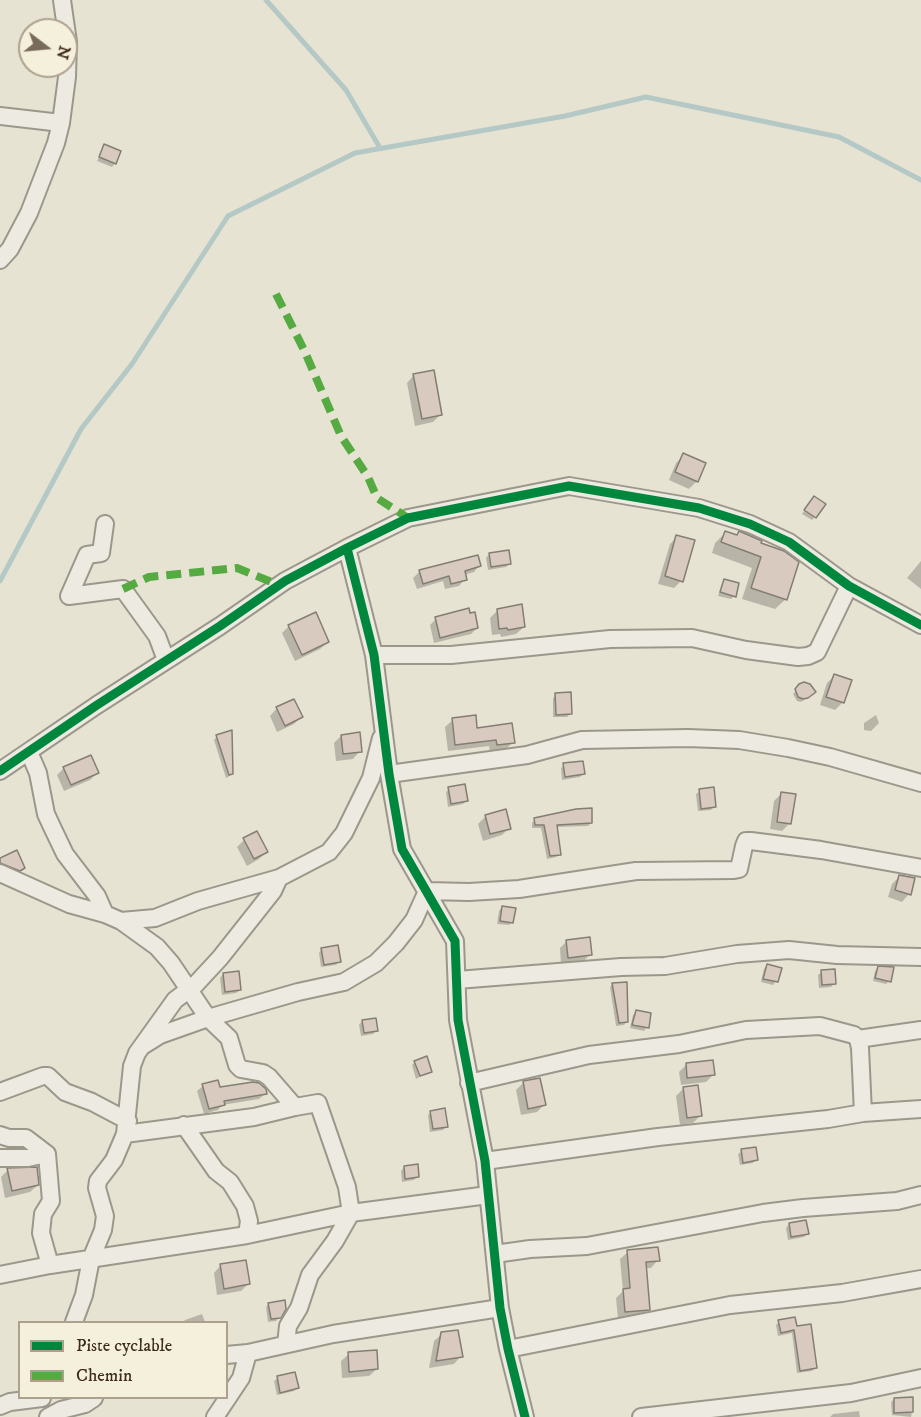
<!DOCTYPE html>
<style>
body{margin:0}
#map{position:relative;width:921px;height:1417px;overflow:hidden;background:#e7e3d2;font-family:"IM FELL DW Pica",serif}
canvas{display:block}
.legend{position:absolute;left:18px;top:1321px;width:210px;height:78px;box-sizing:border-box;background:#f5f0dc;border:2px solid #aca18e;margin:0;padding:8px 10px;list-style:none;font-size:18px;color:#3e2a19}
.legend li{display:flex;align-items:center;gap:12px;height:30px}
.legend b{width:30px;border:2px solid #aca18e}
.north{position:absolute;left:18px;top:18px;width:60px;height:60px;box-sizing:border-box;background:#f5f0dc;border:2px solid #aca18e;border-radius:50%;rotate:106deg;font-size:16px;font-weight:700;line-height:24px;text-align:center;color:#3e2a19}
.north::after{content:'';display:block;margin:auto;width:21px;height:27px;background:#796b5a;clip-path:polygon(50% 0,100% 100%,50% 72%,0 100%)}
</style>
<div id="map">
<canvas width="921" height="1417"></canvas>
<ul class="legend">
<li><b style="height:8px;background:#00873e"></b>Piste cyclable</li>
<li><b style="height:8px;background:#55ab42"></b>Chemin</li>
</ul>
<div class="north">N</div>
</div>
<script>
const g = document.querySelector('canvas').getContext('2d');
g.lineJoin = 'round';
function paint(path, color) {
  g.fillStyle = color;
  g.fill(path, 'evenodd');
}
function poly(rows) {
  const path = new Path2D();
  for (const r of rows) {
    path.moveTo(r[0], r[1]);
    for (let i = 2; i < r.length; i += 2) path.lineTo(r[i], r[i + 1]);
  }
  return path;
}
function strokePath(path, color, width, dash) {
  g.strokeStyle = color;
  g.lineWidth = width;
  g.lineCap = dash ? 'butt' : 'round';
  g.setLineDash(dash || []);
  g.stroke(path);
}
paint(poly([
 [105,146,115,163,112,167,97,161],
 [414,375,440,415,433,422,415,426,407,383],
 [684,455,697,481,689,489,669,480,676,463],
 [811,501,815,517,812,520,802,514],
 [725,533,759,543,786,599,775,609,742,599,752,568,712,553,715,543],
 [677,537,681,581,674,588,658,584,670,544],
 [489,554,510,563,506,567,488,570,486,558],
 [921,561,921,589,907,578],
 [480,565,474,572,464,575,465,579,459,586,445,589,443,581,417,589,413,578,419,572],
 [725,581,734,596,731,599,718,596,722,584],
 [497,611,524,627,516,634,501,637,500,634,492,635,490,618],
 [436,619,477,628,471,634,434,643,430,625],
 [289,626,328,642,320,649,295,661,282,633],
 [834,676,843,702,835,710,820,705,827,683],
 [802,684,811,695,801,702,797,701,793,694],
 [556,695,570,714,567,717,553,717,553,698],
 [277,708,301,717,294,724,277,732,270,716],
 [876,715,879,723,871,731,864,730,864,723],
 [453,720,513,742,506,749,490,752,489,746,448,751,445,727],
 [217,736,232,774,228,777,226,778,214,740],
 [341,736,360,751,353,759,336,761,334,743],
 [564,765,583,774,580,777,562,780,561,768],
 [64,768,97,773,90,780,64,791,57,775],
 [449,789,467,800,463,804,448,807,446,792],
 [700,791,715,806,711,810,698,811,696,794],
 [782,793,790,823,782,831,770,829,774,801],
 [486,816,509,828,502,835,483,841,478,824],
 [535,819,591,823,588,826,556,827,559,854,556,857,547,859,541,828,532,828,532,823],
 [244,840,266,852,259,859,247,866,237,847],
 [0,859,24,868,16,875,0,873],
 [900,876,909,894,902,902,888,897,892,884],
 [502,907,512,922,509,925,497,924,499,911],
 [567,941,590,954,583,962,561,964,560,948],
 [322,949,339,961,336,965,321,967,319,953],
 [767,965,776,981,773,985,761,982,764,969],
 [878,968,889,981,886,984,873,981,875,971],
 [822,972,834,984,831,987,819,988,818,975],
 [223,974,240,990,236,993,222,995,220,978],
 [613,984,627,1021,624,1025,616,1026,610,987],
 [636,1012,647,1027,644,1031,630,1028,633,1015],
 [362,1021,376,1031,373,1034,361,1036,359,1025],
 [415,1062,430,1071,416,1079,412,1065],
 [687,1064,713,1075,706,1082,681,1085,679,1072],
 [523,1083,544,1105,537,1112,521,1115,516,1090],
 [203,1086,219,1088,265,1094,259,1099,222,1105,218,1110,204,1114,197,1091],
 [684,1088,701,1115,693,1123,680,1125,676,1096],
 [431,1112,446,1127,443,1130,430,1132,428,1115],
 [742,1151,756,1159,753,1163,740,1165,738,1154],
 [404,1167,417,1177,414,1180,402,1182,401,1171],
 [8,1170,38,1185,30,1192,5,1198,1,1177],
 [789,1224,807,1234,804,1237,788,1240,786,1228],
 [628,1252,658,1260,651,1268,645,1268,649,1309,642,1316,618,1319,616,1298,623,1291,620,1259],
 [221,1265,248,1284,241,1291,217,1295,214,1273],
 [269,1304,279,1317,276,1321,268,1322,266,1307],
 [202,1314,205,1322,183,1322,185,1320],
 [779,1322,796,1328,815,1368,812,1371,797,1373,792,1333,778,1336,776,1325],
 [442,1334,461,1356,454,1364,429,1368,434,1341],
 [349,1354,377,1369,369,1376,342,1378,341,1361],
 [278,1378,297,1388,294,1391,277,1395,274,1381],
 [894,1399,912,1412,911,1417,892,1415,891,1402],
 [859,1411,860,1417,830,1417,833,1414]
]), '#0003');
strokePath(poly([
 [266,0,346,90,380,148],
 [0,581,81,429,132,364,228,216,355,153,565,116,646,97,839,137,921,180]
]), '#b4c9c5', 5);
const building = poly([
 [104,144,121,151,116,164,99,157,104,144],
 [434,370,442,415,422,419,413,374,434,370],
 [683,453,706,463,698,482,675,472,683,453],
 [814,496,826,504,816,518,804,510,814,496],
 [725,531,737,535,739,531,746,534,762,541,761,543,784,551,799,562,787,600,751,588,761,557,721,542,725,531],
 [676,535,695,540,683,582,665,576,676,535],
 [509,550,511,564,491,567,489,553,509,550],
 [478,555,481,566,465,571,467,580,451,584,449,576,423,584,419,570,478,555],
 [724,579,739,583,736,597,720,592,724,579],
 [522,604,525,627,508,630,507,628,499,629,497,609,522,604],
 [469,608,470,613,475,612,478,628,440,638,435,617,469,608],
 [316,612,329,642,302,655,288,625,316,612],
 [834,674,852,680,844,703,826,697,834,674],
 [804,682,810,684,816,692,808,698,803,699,798,697,795,689,799,684,804,682],
 [571,692,572,714,556,715,555,693,571,692],
 [294,699,303,717,285,726,276,707,294,699],
 [476,715,477,728,512,723,515,743,497,745,496,740,455,745,452,718,476,715],
 [232,730,233,774,229,775,216,735,232,730],
 [360,732,362,752,343,754,341,735,360,732],
 [91,755,99,773,71,785,63,767,91,755],
 [583,761,585,774,565,777,563,763,583,761],
 [465,784,468,801,451,804,448,787,465,784],
 [714,787,716,807,701,809,699,789,714,787],
 [781,792,796,794,791,824,777,822,781,792],
 [592,808,592,823,557,825,561,855,550,856,544,825,535,825,534,818,576,809,592,808],
 [506,809,511,829,490,834,485,815,506,809],
 [257,831,268,852,254,859,243,838,257,831],
 [17,850,25,868,20,871,0,863,0,858,17,850],
 [899,875,915,878,911,895,895,890,899,875],
 [502,906,516,908,513,923,500,921,502,906],
 [590,937,592,955,568,958,566,940,590,937],
 [338,945,341,962,324,965,321,948,338,945],
 [767,964,782,968,778,982,763,979,767,964],
 [878,966,894,967,891,982,875,978,878,966],
 [835,969,836,984,822,985,821,970,835,969],
 [239,971,241,990,225,992,223,973,239,971],
 [627,982,628,1022,619,1023,612,983,627,982],
 [636,1010,651,1013,649,1028,632,1025,636,1010],
 [376,1018,378,1031,364,1033,362,1020,376,1018],
 [427,1056,432,1072,420,1076,414,1061,427,1056],
 [713,1060,715,1075,687,1078,686,1063,713,1060],
 [540,1078,546,1105,528,1109,523,1081,540,1078],
 [218,1080,220,1087,253,1082,259,1083,266,1089,267,1094,224,1101,225,1105,209,1109,202,1084,218,1080],
 [698,1085,702,1116,687,1118,683,1087,698,1085],
 [445,1108,448,1127,433,1129,430,1111,445,1108],
 [756,1147,758,1160,743,1163,741,1149,756,1147],
 [418,1164,419,1177,405,1179,404,1166,418,1164],
 [37,1167,39,1185,12,1191,7,1168,37,1167],
 [806,1220,809,1234,791,1237,789,1223,806,1220],
 [658,1247,660,1261,646,1262,650,1310,625,1312,623,1289,630,1288,627,1250,658,1247],
 [246,1260,250,1284,224,1289,220,1264,246,1260],
 [285,1300,286,1309,281,1318,271,1319,268,1303,285,1300],
 [795,1317,797,1326,811,1324,817,1368,800,1371,794,1330,781,1333,778,1320,795,1317],
 [458,1330,463,1357,436,1361,441,1332,458,1330],
 [377,1350,378,1369,349,1372,348,1352,377,1350],
 [295,1372,299,1388,280,1393,277,1376,295,1372],
 [913,1397,913,1412,894,1413,894,1398,913,1397]
]);
paint(building, '#d9cabf');
strokePath(building, '#837e73', 1.5);
const minor = poly([
 [0,116,61,123],
 [0,260,10,249,29,213,56,143,61,123,67,77,68,42,62,0],
 [105,524,101,553,87,555,69,596,123,589,157,636,166,660],
 [347,548,374,655,389,774,402,849,455,941,458,1020,485,1161,500,1308,508,1349,525,1417],
 [374,655,451,655,610,639,692,638,746,650,798,657,808,656,817,652,849,586],
 [29,752,38,773,46,814,53,829,65,854,97,896,105,914],
 [0,771,97,705,220,626,285,581,347,548,408,518,569,486,699,508,750,524,789,542,849,586,921,625],
 [389,774,527,755,582,740,688,738,739,740,788,748,830,757,921,783],
 [0,873,69,904,105,914,121,921,157,947,171,963,208,1018,229,1038,237,1065,241,1069,263,1073,269,1077,295,1107,318,1103,347,1187,351,1213,335,1241,310,1275,299,1308,288,1326,286,1344],
 [121,921,155,918,198,901,279,878,329,852,344,833,371,778,381,738],
 [457,980,621,967,665,966,737,954,789,950,837,955,921,957],
 [858,1039,921,1030],
 [144,1045,160,1035,208,1018,298,992,344,982,376,963,396,943,414,920,427,891,469,892,519,889,636,871,734,870,739,869,744,846,746,841,751,841,821,850,921,868],
 [469,1083,589,1055,679,1044,746,1030,820,1026,854,1035,858,1039,860,1048,863,1113],
 [0,1092,43,1076,48,1076,65,1092,92,1102,128,1121],
 [184,1125,216,1171,230,1182,245,1206,249,1221,247,1235],
 [125,1134,254,1117,295,1107],
 [0,1135,9,1138,26,1138,47,1154,51,1201,43,1214,41,1233,50,1265],
 [0,1158,28,1158,47,1154],
 [485,1161,658,1137,828,1119,863,1113,921,1109],
 [495,1254,530,1249,587,1246,763,1213,803,1208,897,1201,921,1195],
 [0,1275,50,1265,247,1235,351,1213,488,1195],
 [74,1322,84,1295,91,1259,103,1230,105,1216,97,1188,98,1181,114,1160,125,1134,132,1066,137,1053,175,1000,195,985,220,958,273,891,279,878],
 [508,1349,730,1305,842,1293,921,1279],
 [226,1355,248,1353,333,1334,500,1308],
 [0,1406,10,1402,42,1398],
 [48,1417,61,1410,85,1404,94,1398],
 [215,1417,241,1378,248,1353],
 [641,1417,851,1393,921,1378]
]);
strokePath(minor, '#9c978b', 20);
strokePath(minor, '#eceae1', 16);
strokePath(poly([
 [276,294,305,352,341,436,368,477,377,498,408,518],
 [123,589,149,577,237,568,279,585]
]), '#55ab42', 8, [15, 8]);
strokePath(poly([
 [347,548,374,655,389,774,402,849,455,941,458,1020,485,1161,500,1308,508,1349,525,1417],
 [0,771,97,705,220,626,285,581,347,548,408,518,569,486,699,508,750,524,789,542,849,586,921,625]
]), '#00873e', 9);
</script>
